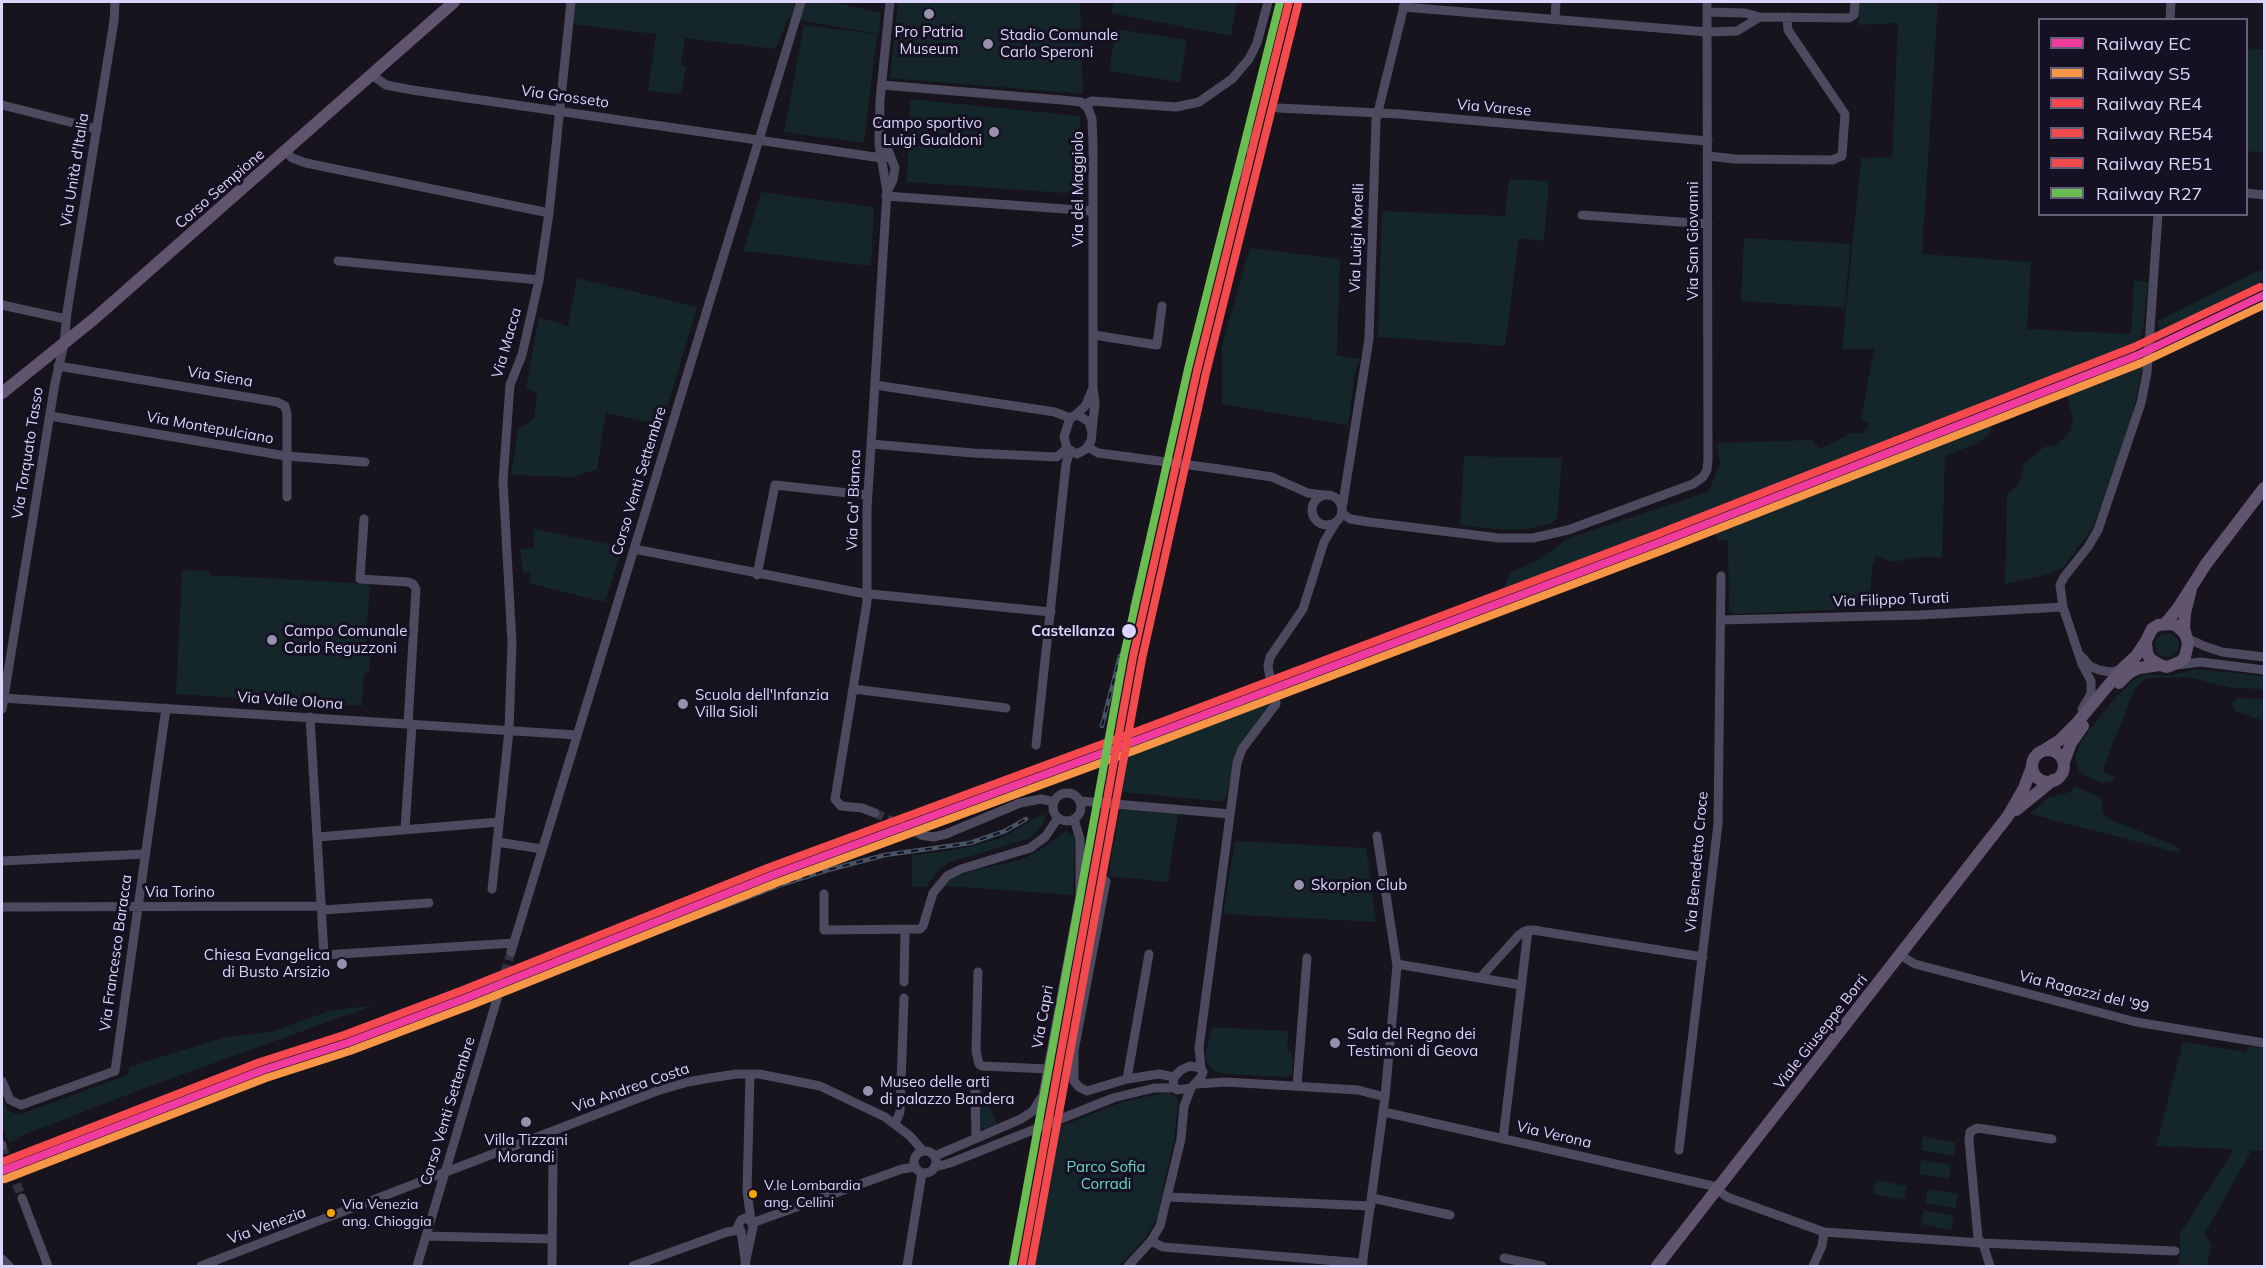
<!DOCTYPE html>
<meta charset="utf-8">
<style>
body{margin:0}
#map{position:relative;width:2266px;height:1268px;overflow:hidden;background:#17141e;font-family:Mulish,sans-serif}
canvas{display:block}
.frame{position:absolute;inset:0;border:3px solid #ddd4fb;pointer-events:none}
.legend{position:absolute;left:2038px;top:18px;width:210px;height:198px;box-sizing:border-box;background:#151022;border:2px solid #655e79;margin:0;padding:8px 10px;list-style:none;font-size:18px;color:#ddd4fb}
.legend li{display:flex;align-items:center;gap:12px;height:30px}
.legend b{width:30px;border:2px solid #655e79}
</style>
<div id="map">
<canvas width="2266" height="1268"></canvas>
<div class="frame"></div>
<ul class="legend">
<li><b style="height:8px;background:#f13a9d"></b>Railway EC</li>
<li><b style="height:8px;background:#f79647"></b>Railway S5</li>
<li><b style="height:8px;background:#f5494f"></b>Railway RE4</li>
<li><b style="height:8px;background:#f34a4e"></b>Railway RE54</li>
<li><b style="height:8px;background:#f34a4e"></b>Railway RE51</li>
<li><b style="height:8px;background:#69bd51"></b>Railway R27</li>
</ul>
</div>
<script>
const g = document.querySelector('canvas').getContext('2d');
g.lineJoin = 'round';
function paint(path, color) {
  g.fillStyle = color;
  g.fill(path, 'evenodd');
}
function poly(rows) {
  const path = new Path2D();
  for (const r of rows) {
    if (r.length === 3) {
      path.moveTo(r[0] + r[2], r[1]);
      path.arc(r[0], r[1], r[2], 0, 2 * Math.PI);
      continue;
    }
    path.moveTo(r[0], r[1]);
    for (let i = 2; i < r.length; i += 2) path.lineTo(r[i], r[i + 1]);
  }
  return path;
}
function strokePath(path, color, width, dash) {
  g.strokeStyle = color;
  g.lineWidth = width;
  g.lineCap = dash ? 'butt' : 'round';
  g.setLineDash(dash || []);
  g.stroke(path);
}
function label(font, color, halo, rows, align = 'center') {
  g.font = font + ' Mulish,sans-serif';
  g.lineWidth = 6;
  g.setLineDash([]);
  g.textBaseline = 'middle';
  g.strokeStyle = halo;
  g.fillStyle = color;
  for (const [text, x, y, turn = 0] of rows) {
    g.save();
    g.translate(x, y);
    g.rotate((+turn || 0) * Math.PI / 180);
    g.textAlign = isNaN(turn) ? turn : align;
    if (halo) g.strokeText(text, 0, 0);
    g.fillText(text, 0, 0);
    g.restore();
  }
}
paint(poly([
 [573,2,833,2,881,13,879,34,788,18,776,49,685,38,681,65,686,67,681,94,648,91,656,34,571,24],
 [898,2,1080,2,1083,94,890,78],
 [1114,2,1237,2,1231,36,1111,13],
 [1859,2,1938,2,1922,254,2031,262,2027,329,2131,334,2134,280,2148,282,2144,324,2139,344,1503,589,1511,572,1538,560,1569,538,1709,491,1720,463,1717,443,1812,440,1820,449,1852,433,1862,433,1870,424,1861,419,1874,349,1842,349,1861,158,1892,157,1898,23,1858,25],
 [804,25,877,34,864,143,784,132],
 [1116,29,1187,40,1180,82,1109,71],
 [2247,48,2264,50,2264,153,2247,151],
 [910,99,1080,116,1080,194,907,182],
 [1509,179,1549,181,1544,241,1519,238,1505,346,1378,337,1382,211,1505,216],
 [761,192,874,207,871,266,743,251],
 [1744,238,1850,244,1845,308,1741,301],
 [1250,248,1340,259,1337,355,1360,359,1355,373,1348,425,1222,404,1222,346],
 [2264,268,2264,281,2159,332,2158,321],
 [577,278,697,307,662,425,606,413,597,469,573,477,511,475,518,429,534,419,537,394,526,388,539,317,568,326],
 [2140,361,2143,365,2131,422,2093,527,2064,567,2045,575,2005,584,2007,493,2012,491,2021,479,2024,464,2044,447,2057,445,2070,432,2073,419,2065,388],
 [1991,417,1991,432,1978,443,1945,456,1942,557,1921,557,1893,562,1876,556,1872,566,1870,605,1850,605,1848,609,1737,614,1729,611,1728,540,1718,541,1712,528],
 [1464,456,1562,458,1557,518,1552,523,1527,529,1504,530,1460,525],
 [533,529,623,547,605,602,529,583,530,573,523,572,520,549,534,548],
 [182,570,209,571,210,575,370,584,365,651,371,652,369,673,364,673,362,706,176,694],
 [2167,645,12],
 [2195,669,2264,676,2264,689,2232,688,2189,677,2146,678,2135,688,2103,768,2105,773,2115,777,2113,781,2103,783,2083,775,2079,771,2075,758,2081,741,2110,704,2133,680,2145,674,2171,676],
 [1272,691,1273,703,1236,752,1227,794,1223,802,1122,792,1128,748],
 [2239,698,2264,699,2264,721,2234,711,2232,703],
 [2075,786,2101,798,2103,813,2109,819,2180,848,2180,853,2030,814,2048,798,2070,792],
 [1120,809,1178,814,1168,882,1108,876],
 [1043,814,1045,817,1042,826,1030,838,948,863,938,871,926,887,912,887,912,855,942,852,974,846,1004,837],
 [1067,831,1074,836,1075,839,1073,895,945,886,948,881,968,872,1023,859,1045,847,1064,832],
 [1235,841,1366,848,1376,922,1223,914],
 [375,1005,153,1085,23,1135,16,1140,9,1143,2,1125,2,1096,7,1110,18,1115,128,1075,129,1067,225,1037,271,1032,329,1011],
 [1212,1027,1289,1031,1287,1049,1293,1056,1292,1075,1288,1077,1225,1074,1215,1071,1207,1063,1205,1056],
 [2183,1042,2246,1052,2248,1046,2264,1048,2264,1151,2251,1151,2204,1235,2212,1244,2207,1266,2179,1266,2180,1234,2234,1149,2156,1146],
 [982,1090,997,1124,985,1129,980,1126,980,1091],
 [1169,1092,1177,1098,1178,1103,1174,1140,1157,1216,1153,1226,1142,1242,1119,1266,1031,1266,1054,1129,1122,1102],
 [1923,1136,1956,1143,1954,1156,1921,1150],
 [1921,1160,1951,1165,1949,1179,1919,1174],
 [1876,1180,1907,1186,1904,1200,1873,1194],
 [1928,1189,1958,1194,1955,1208,1925,1203],
 [1924,1210,1954,1216,1951,1230,1921,1224]
]), '#142629');
strokePath(poly([
 [875,813,921,835],
 [497,999,511,952],
 [2,1146,22,1198]
]), '#35313f', 9, [9, 4.5]);
strokePath(poly([
 [1403,7,1707,32,1737,31,1760,17],
 [1707,12,1745,13,1760,17,1849,18,1854,15,1855,2],
 [1555,19,1556,2],
 [2170,20,2171,2],
 [372,75,386,85,412,90,882,158,891,157],
 [882,85,1062,100,1081,102,1088,108,1092,119,1093,144,1093,388,1095,403,1092,431],
 [1085,104,1092,101,1176,107,1199,102,1232,79,1249,59,1257,43,1268,2],
 [2,105,97,129],
 [1278,108,1399,114,1708,141],
 [879,143,888,150,895,168,893,180,887,192],
 [286,151,292,158,306,163,549,213],
 [1708,156,1735,159,1832,160,1842,156,1845,114,1788,30,1787,17],
 [2246,193,2264,195],
 [886,196,1093,211],
 [1582,215,1708,224],
 [338,261,539,280],
 [2,305,66,319],
 [1094,335,1157,345,1162,306],
 [58,366,277,402,285,406,287,414,287,497],
 [875,385,1055,412,1070,418],
 [1078,415,1089,422,1092,433,1091,441,1086,449,1077,454,1067,448,1064,437,1069,421,1073,416,1078,415],
 [50,416,286,456,365,462],
 [1075,416,1086,405,1092,390],
 [871,444,973,453,1057,457,1067,448],
 [1088,447,1098,453,1129,457],
 [1219,469,1272,477,1308,493,1323,495],
 [1327,510,15],
 [1342,509,1369,339,1376,120,1405,2],
 [1342,513,1350,519,1369,522,1499,538,1533,538,1568,530,1693,484,1703,477,1707,470,1708,460,1707,2],
 [364,519,360,579,408,582,413,584,416,589,408,724],
 [634,549,861,593,1051,612],
 [757,575,775,485,867,495],
 [1721,620,1919,615,2063,607],
 [2187,638,2204,646,2222,652,2264,657],
 [2081,656,2090,666,2099,670,2110,672,2121,670],
 [2176,665,2201,662,2264,670],
 [1270,678,1268,666,1270,657,1303,609,1324,542,1336,522],
 [853,689,1006,708],
 [2,698,577,735],
 [2,709,55,383,64,344,67,312,114,21,115,2],
 [2082,709,2091,694,2091,681,2082,664,2063,607,2060,585,2064,577,2088,547,2098,530,2141,403,2147,373,2158,214],
 [310,717,324,955,514,943],
 [1036,745,1066,464,1070,451],
 [1067,807,14],
 [1080,801,1230,814],
 [875,813,862,808,841,806,835,799,867,602,867,509,887,192,879,144,880,100,890,2],
 [405,829,412,724],
 [921,835,933,837,946,834,1020,803,1041,799,1054,802],
 [318,837,499,822],
 [497,842,542,849],
 [2,861,145,854],
 [1106,881,1074,1051,1074,1081,1079,1087,1087,1091,1127,1079,1159,1074,1174,1077],
 [492,889,509,731,512,643,503,481,510,385,522,355,539,280,549,213,571,2],
 [824,894,824,930,920,929,923,926,933,893,947,876,961,869,1030,848,1045,837,1058,818],
 [2,907,322,906],
 [322,910,429,903],
 [511,952,801,2],
 [1900,955,1915,964,2136,1022,2264,1043],
 [1397,964,1521,985],
 [978,972,976,1051,979,1064,982,1066,1048,1069],
 [1481,977,1519,935,1525,931,1533,930,1703,957],
 [904,982,905,930],
 [1190,1066,1201,1068,1203,1072,1201,1077,1191,1088,1177,1090,1173,1085,1174,1077,1181,1070,1190,1066],
 [1201,1068,1199,1048,1237,763,1242,749,1276,704,1275,690],
 [750,1074,747,1192,751,1220],
 [1127,1079,1149,954],
 [2,1081,10,1100,21,1105,115,1071,166,708],
 [1197,1084,1226,1082,1358,1090,1385,1097],
 [1297,1086,1307,958],
 [975,1088,976,1138],
 [1384,1112,1713,1186,1727,1197,1824,1232,1822,1246,1813,1266],
 [895,1124,900,1112,904,998],
 [550,1133,553,1151,552,1266],
 [1503,1139,1528,930],
 [2,1145,2,1146],
 [1679,1150,1718,824,1721,576],
 [925,1162,11],
 [935,1156,1021,1119,1033,1111,1043,1095,1080,896,1080,839,1074,819],
 [935,1167,950,1163,1113,1098,1154,1088,1175,1088],
 [1168,1197,1371,1206],
 [22,1198,48,1266],
 [1372,1198,1450,1215],
 [752,1223,902,1169,915,1167],
 [1824,1232,1981,1243,2175,1251],
 [426,1236,552,1239],
 [1151,1241,1163,1247,1363,1263],
 [1504,1258,1542,1266],
 [2,1259,9,1266],
 [745,1264,753,1227,751,1221,745,1218,741,1220,738,1226,741,1231,746,1266],
 [201,1266,657,1091,688,1082,710,1078,737,1074,759,1074,820,1086,885,1117,910,1136,923,1151],
 [417,1266,497,999],
 [633,1266,727,1232,740,1230],
 [907,1266,922,1173],
 [1128,1266,1151,1241,1160,1226,1181,1139,1184,1106,1191,1088],
 [1362,1266,1385,1097,1397,966,1377,836],
 [1990,1266,1984,1247,1978,1238,1969,1140,1970,1132,1977,1128,2052,1139]
]), '#4d495e', 9);
strokePath(poly([
 [2,393,94,319,454,2],
 [2165,624,2178,608,2206,564,2264,488],
 [2185,634,2177,626,2171,624,2158,625,2152,629,2146,641,2147,653,2150,659,2160,665,2167,667,2180,662,2185,657,2188,644,2184,628,2185,613,2191,589],
 [2119,683,2129,673,2139,668,2160,665],
 [2044,750,2060,740,2076,724,2121,670,2136,656,2146,641],
 [2048,766,16],
 [2064,762,2071,743,2083,726],
 [2016,810,2053,780],
 [1657,1266,2008,816,2024,788,2032,767]
]), '#60546e', 12);
const rail = poly([
 [1132,608,1217,250,1229,204,1262,110],
 [1102,726,1120,656],
 [606,952,783,884,828,870,885,855,970,843,1005,831,1026,819]
]);
strokePath(rail, '#465566', 4.5);
strokePath(rail, '#151022', 2, [7]);
strokePath(poly([
 [1129,457,1219,469]
]), '#4d495e', 9);
strokePath(poly([
 [2,1171,263,1070,347,1043,466,998,773,875,1138,740,1658,543,2138,355,2264,295]
]), '#f13a9d', 8);
strokePath(poly([
 [5,1179,266,1078,350,1051,469,1006,776,883,1141,748,1661,551,2141,363,2264,305]
]), '#f79647', 8);
strokePath(poly([
 [2,1162,260,1062,344,1035,463,990,770,867,1135,732,1655,535,2134,347,2260,287]
]), '#f5494f', 8);
strokePath(poly([
 [1022,1266,1133,657,1197,371,1289,2]
]), '#f34a4e', 8);
strokePath(poly([
 [1031,1266,1142,659,1206,373,1298,4]
]), '#f34a4e', 8);
strokePath(poly([
 [1013,1264,1124,655,1188,369,1280,2]
]), '#69bd51', 8);
for (const [x, y, r, color] of [
 [929,14,6,"#9891ae"],
 [988,44,6,"#9891ae"],
 [994,132,6,"#9891ae"],
 [1129,631,8,"#ddd4fb"],
 [272,640,6,"#9891ae"],
 [683,704,6,"#9891ae"],
 [1299,885,6,"#9891ae"],
 [342,964,6,"#9891ae"],
 [1335,1043,6,"#9891ae"],
 [868,1091,6,"#9891ae"],
 [526,1122,6,"#9891ae"],
 [753,1194,5,"#f7a600"],
 [331,1213,5,"#f7a600"]
]) {
  const dot = new Path2D();
  dot.arc(x, y, r, 0, 2 * Math.PI);
  g.fillStyle = color;
  g.fill(dot);
  strokePath(dot, '#151022', 2);
}
label('14px', '#ddd4fb', '#151022', [
 ["V.le Lombardia",764,1186],
 ["ang. Cellini",764,1203],
 ["Via Venezia",342,1205],
 ["ang. Chioggia",342,1222]
], 'left');
label('15px', '#ddd4fb', '#151022', [
 ["Pro Patria",929,32,"center"],
 ["Museum",929,49,"center"],
 ["Stadio Comunale",1000,35],
 ["Carlo Speroni",1000,52],
 ["Campo sportivo",982,123,"right"],
 ["Luigi Gualdoni",982,140,"right"],
 ["Campo Comunale",284,631],
 ["Carlo Reguzzoni",284,648],
 ["Scuola dell'Infanzia",695,695],
 ["Villa Sioli",695,712],
 ["Skorpion Club",1311,885],
 ["Chiesa Evangelica",330,955,"right"],
 ["di Busto Arsizio",330,972,"right"],
 ["Sala del Regno dei",1347,1034],
 ["Testimoni di Geova",1347,1051],
 ["Museo delle arti",880,1082],
 ["di palazzo Bandera",880,1099],
 ["Villa Tizzani",526,1140,"center"],
 ["Morandi",526,1157,"center"]
], 'left');
label('15px', '#ddd4fb', '#151022', [
 ["Via Grosseto",565,97,8],
 ["Via Varese",1494,108,5],
 ["Via Unità d'Italia",75,170,-81],
 ["Corso Sempione",220,189,-41],
 ["Via del Maggiolo",1078,189,-90],
 ["Via Luigi Morelli",1357,238,-88],
 ["Via San Giovanni",1693,241,-90],
 ["Via Macca",507,343,-74],
 ["Via Siena",220,377,9],
 ["Via Montepulciano",210,428,10],
 ["Via Torquato Tasso",28,453,-81],
 ["Corso Venti Settembre",639,481,-73],
 ["Via Ca' Bianca",854,500,-88],
 ["Via Filippo Turati",1891,600,-2],
 ["Via Valle Olona",290,701,4],
 ["Via Benedetto Croce",1697,862,-85],
 ["Via Torino",180,892],
 ["Via Francesco Baracca",116,953,-82],
 ["Via Ragazzi del '99",2084,992,14],
 ["Via Capri",1043,1017,-80],
 ["Viale Giuseppe Borri",1821,1032,-52],
 ["Via Andrea Costa",631,1088,-19],
 ["Corso Venti Settembre",448,1111,-73],
 ["Via Verona",1554,1135,13],
 ["Via Venezia",267,1226,-20]
]);
label('bold 15px', '#ddd4fb', '#151022', [
 ["Castellanza",1115,631]
], 'right');
label('15px', '#66d5c5', '#151022', [
 ["Parco Sofia",1106,1167],
 ["Corradi",1106,1184]
]);
</script>
